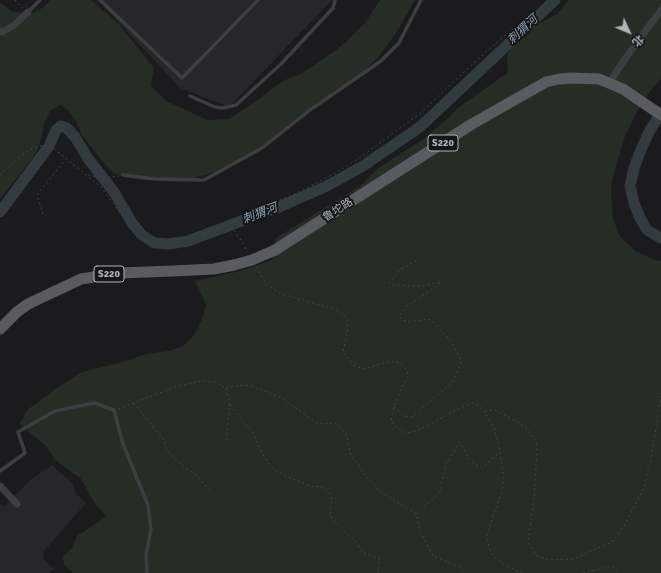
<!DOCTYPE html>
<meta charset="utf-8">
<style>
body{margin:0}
#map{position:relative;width:661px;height:573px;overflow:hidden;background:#1b1b1d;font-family:Signika,"Noto Sans SC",sans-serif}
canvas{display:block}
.north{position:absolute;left:609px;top:12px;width:40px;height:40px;-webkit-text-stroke:3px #161618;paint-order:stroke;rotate:134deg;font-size:11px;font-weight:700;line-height:16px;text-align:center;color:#afb4bb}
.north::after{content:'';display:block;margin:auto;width:14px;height:18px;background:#afb4bb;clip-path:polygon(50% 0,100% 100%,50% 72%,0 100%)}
</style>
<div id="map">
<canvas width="661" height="573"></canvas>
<div class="north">北</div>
</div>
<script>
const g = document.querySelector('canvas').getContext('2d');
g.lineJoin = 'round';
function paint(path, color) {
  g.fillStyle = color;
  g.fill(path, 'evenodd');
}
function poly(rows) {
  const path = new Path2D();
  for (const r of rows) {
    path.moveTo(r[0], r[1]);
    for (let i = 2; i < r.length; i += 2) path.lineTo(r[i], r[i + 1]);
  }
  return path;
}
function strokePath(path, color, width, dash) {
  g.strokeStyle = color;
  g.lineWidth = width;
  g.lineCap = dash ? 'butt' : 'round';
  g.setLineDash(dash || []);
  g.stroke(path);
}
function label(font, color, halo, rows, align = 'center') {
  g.font = font + ' Signika,"Noto Sans SC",sans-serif';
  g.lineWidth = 4;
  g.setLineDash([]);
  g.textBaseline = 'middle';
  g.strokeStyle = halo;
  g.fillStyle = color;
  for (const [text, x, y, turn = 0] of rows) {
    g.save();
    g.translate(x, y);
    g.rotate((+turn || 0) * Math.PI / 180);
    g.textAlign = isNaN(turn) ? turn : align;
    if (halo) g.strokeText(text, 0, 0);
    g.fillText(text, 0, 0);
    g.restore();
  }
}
paint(poly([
 [98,0,332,0,229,107,180,88],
 [52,465,73,484,76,494,86,503,44,551,43,558,54,569,49,573,0,573,0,504,4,507,29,481]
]), '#27272a');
paint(poly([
 [50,0,91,0,118,23,154,68,151,86,166,101,208,120,229,119,262,97,271,89,285,80,300,74,316,64,336,50,349,39,365,23,380,0,415,0,396,33,376,60,360,74,248,158,215,172,194,178,148,180,124,177,113,173,103,162,82,135,76,121,69,111,61,105,50,111,44,124,41,139,38,149,32,159,0,199,0,2,11,11,31,14,44,7],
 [569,0,661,0,661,78,653,87,636,113,625,136,613,177,611,189,613,219,620,236,635,251,653,259,661,261,661,573,73,573,65,565,62,558,72,548,77,536,107,516,95,504,81,479,55,460,47,447,20,424,27,410,60,386,82,372,123,362,146,354,169,351,182,347,194,335,202,319,206,305,195,281,240,271,272,260,276,238,360,186,377,169,422,140,445,121,458,108,508,72,507,55,521,33,557,14]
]), '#252d25');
strokePath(poly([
 [661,113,650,130,642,147,634,168,630,186,634,203,640,218,647,230,661,238],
 [0,212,41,157,49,146,56,130,61,126,67,128,75,137,89,160,114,192,132,223,142,235,154,243,169,244,188,241,279,207,327,186,363,166,420,127,555,0]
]), '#323b40', 11);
strokePath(poly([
 [15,0,23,8],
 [0,175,20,156,33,148,44,145,53,148,101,187,134,232,150,244,174,239,191,238,225,225,232,228,243,243,247,252],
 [88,175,103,178,119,176],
 [43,214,37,195,65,160],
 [225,225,303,190,332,175,361,157,422,112,453,82,515,26],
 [256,267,267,285,282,294,334,309,341,312,347,319,348,328,343,352,353,365,363,369,392,361,400,363,407,370,408,377,402,387,393,410,391,421,397,428,406,433,417,431,464,406,473,403,479,406,484,411,494,428,499,447,504,479,502,491,487,534,489,549,493,555,503,564,520,572,525,573],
 [226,388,239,385,251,386,280,397,319,424,335,423,340,427,347,436,351,457,358,463,363,472,379,491,416,514,420,531,433,556,458,566,464,573],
 [134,403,163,439,168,452,185,468,195,474,212,493],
 [230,405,254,434,259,448,268,463,274,469,286,476,312,487,320,486,329,492,332,499,330,511,332,519,357,543,363,553,379,558,378,573],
 [394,407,404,416,412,417,452,383,461,364,460,357,450,340,433,322,428,319,408,322,401,319,399,316,406,307,437,286,441,282,420,286,394,285,389,283,400,270,417,260],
 [118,409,178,386,203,381,215,382,226,388,230,402,227,429,227,441],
 [485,411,495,410,516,421,527,429,536,441,537,451,534,499,528,542,537,556,550,560,574,559,612,542,623,528,644,488,652,453,661,396],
 [417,514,440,492,446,464,460,442,469,459,475,464,482,468,498,454],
 [583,573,612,566,619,573]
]), '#424548', 1, [2, 3]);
strokePath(poly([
 [100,0,182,78,258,0],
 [28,12,40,0],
 [190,96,215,107,223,108,236,105,281,64,333,8,335,0],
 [123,175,155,179,204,180,262,148,310,110,381,61,399,43,421,0],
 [0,471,25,453,18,432,55,411,94,403,114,410,123,444,148,505,151,530,146,554,147,573]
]), '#3c3e41', 3.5);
strokePath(poly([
 [0,31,2,32,13,26,28,12],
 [609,83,627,56,661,10],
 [0,486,17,504]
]), '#3c3e41', 7);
strokePath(poly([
 [275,250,472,124,546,82,559,79,572,78,599,79,623,89,661,115],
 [0,329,17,312,28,304,81,279,119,273,173,271,214,269,234,265]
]), '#595b60', 11);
strokePath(poly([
 [234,265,252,260,275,250]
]), '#595b60', 11);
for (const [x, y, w] of [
 [443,143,30],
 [109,274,30]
]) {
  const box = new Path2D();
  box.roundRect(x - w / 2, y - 8, w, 16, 3);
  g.fillStyle = '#161618';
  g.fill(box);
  strokePath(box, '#afb4bb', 1);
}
label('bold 10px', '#afb4bb', null, [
 ["S220",443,143],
 ["S220",109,274]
]);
label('11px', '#afb4bb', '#161618', [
 ["鲁坨路",338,210,-33]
]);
label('italic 12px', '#8aa4b1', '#161618', [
 ["刺猬河",523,30,-43],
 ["刺猬河",260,214,-21]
]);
</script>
